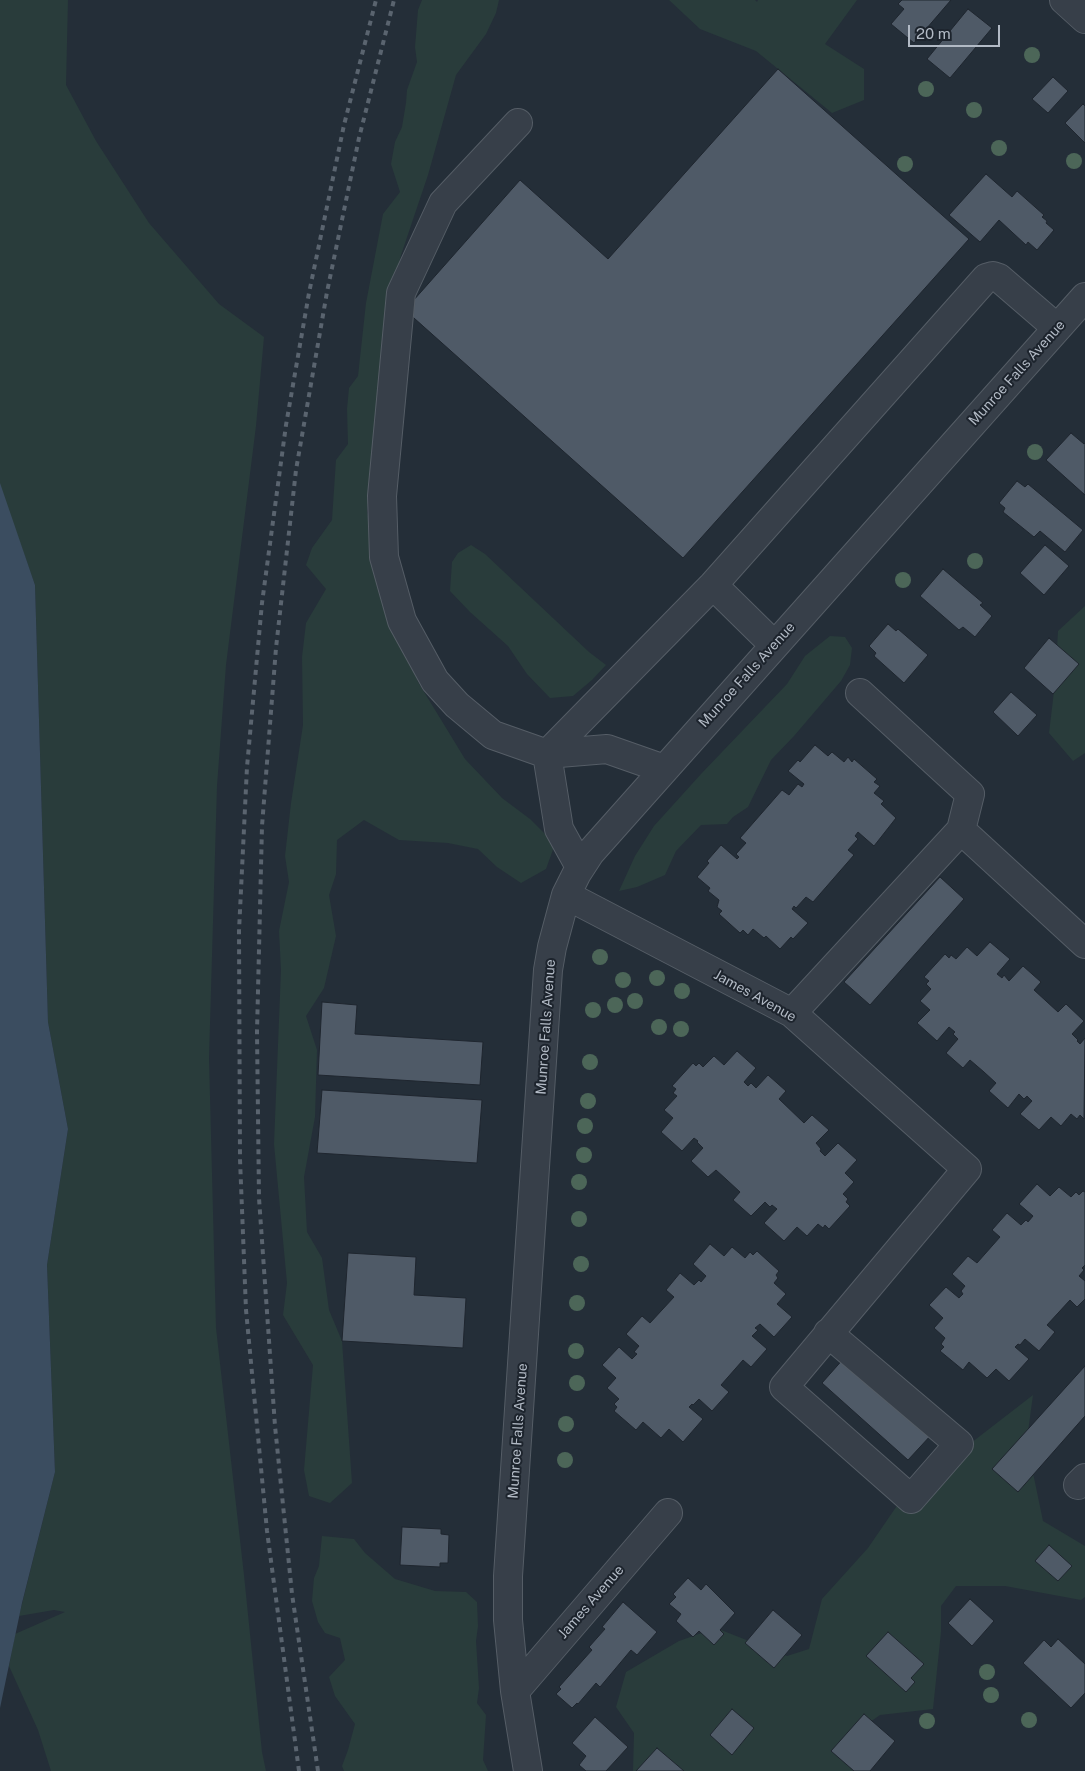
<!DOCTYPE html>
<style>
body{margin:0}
#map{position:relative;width:1085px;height:1771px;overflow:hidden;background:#242e38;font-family:"Public Sans",sans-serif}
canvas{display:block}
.scale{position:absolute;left:908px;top:25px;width:92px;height:22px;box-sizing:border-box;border:2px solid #b2bac5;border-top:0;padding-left:6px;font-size:15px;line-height:18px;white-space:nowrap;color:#b2bac5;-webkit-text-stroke:4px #1d242d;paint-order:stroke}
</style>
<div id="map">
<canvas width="1085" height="1771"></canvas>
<div class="scale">20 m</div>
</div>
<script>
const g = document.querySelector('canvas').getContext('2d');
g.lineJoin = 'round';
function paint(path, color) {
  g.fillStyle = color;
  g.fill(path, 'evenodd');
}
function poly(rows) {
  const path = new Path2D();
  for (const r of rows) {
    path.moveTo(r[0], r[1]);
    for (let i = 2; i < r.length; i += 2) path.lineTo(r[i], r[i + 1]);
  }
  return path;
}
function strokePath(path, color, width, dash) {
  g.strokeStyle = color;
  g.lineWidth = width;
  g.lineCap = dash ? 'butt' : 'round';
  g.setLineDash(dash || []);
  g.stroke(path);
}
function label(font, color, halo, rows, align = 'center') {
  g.font = font + ' "Public Sans",sans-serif';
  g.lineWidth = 4;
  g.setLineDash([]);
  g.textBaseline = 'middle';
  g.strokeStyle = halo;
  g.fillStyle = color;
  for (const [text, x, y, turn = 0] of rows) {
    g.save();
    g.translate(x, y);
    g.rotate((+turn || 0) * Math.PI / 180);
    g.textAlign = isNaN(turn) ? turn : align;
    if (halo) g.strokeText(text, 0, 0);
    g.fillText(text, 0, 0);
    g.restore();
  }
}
paint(poly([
 [0,0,68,0,66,85,96,141,149,223,219,304,264,337,256,426,226,665,217,786,209,1058,216,1328,244,1575,262,1752,266,1771,51,1771,38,1730,9,1666,15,1634,65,1612,54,1610,19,1616,55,1472,47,1265,68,1129,48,1022,35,585,0,487],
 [422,0,499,0,496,13,486,34,456,75,428,175,401,255,391,299,367,512,380,564,402,636,418,682,465,759,502,798,530,819,555,844,546,869,521,883,497,867,478,849,448,843,399,840,364,820,337,840,336,874,329,895,336,936,324,988,306,1016,317,1050,315,1117,304,1177,307,1232,322,1258,329,1310,342,1341,352,1483,330,1503,309,1496,304,1470,313,1365,283,1315,287,1283,274,1144,281,970,279,931,289,882,285,856,291,803,303,725,302,657,306,623,326,589,306,565,312,548,332,520,336,460,348,444,347,409,349,388,358,376,366,303,383,214,400,192,391,164,395,142,402,127,406,103,407,90,417,62,415,47,418,10],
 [669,0,755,0,757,2,758,0,857,0,825,44,864,69,864,100,832,113,756,51,700,29],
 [471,545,485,554,589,652,606,665,592,680,573,696,550,698,527,674,508,646,470,612,450,591,452,562,458,553],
 [1085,606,1085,753,1073,761,1049,733,1055,683,1058,631],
 [830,636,845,637,852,648,850,665,841,681,794,736,771,760,748,807,733,817,727,824,701,825,676,851,665,875,637,887,619,891,635,856,654,826,701,774,787,684,805,656],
 [1033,1395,1025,1454,1032,1468,1043,1521,1085,1546,1085,1597,1081,1600,1005,1586,956,1586,941,1606,941,1632,933,1709,880,1715,853,1734,862,1771,633,1771,634,1733,616,1707,626,1672,679,1641,716,1628,787,1656,809,1649,822,1599,868,1548,905,1494],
 [322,1536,354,1539,365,1553,395,1579,435,1591,466,1592,477,1602,478,1626,476,1641,479,1688,477,1703,486,1715,483,1760,488,1771,344,1771,342,1766,348,1750,355,1724,335,1696,329,1677,345,1660,340,1638,325,1633,318,1622,312,1601,314,1578,319,1566]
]), '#293c3b');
paint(poly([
 [0,483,35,585,48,1022,68,1129,47,1265,55,1472,22,1603,0,1708]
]), '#3b4d60');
const building = poly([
 [902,0,951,0,914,43,891,24,904,9,898,4,902,0],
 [968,9,992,28,950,78,927,59,968,9],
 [778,69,969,239,683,558,405,310,520,180,608,259,778,69],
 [1053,77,1068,91,1048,113,1032,99,1053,77],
 [1083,104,1085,106,1085,143,1065,123,1083,104],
 [986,174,1012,197,1017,191,1044,215,1042,217,1047,221,1046,223,1054,230,1037,250,1028,242,1026,245,999,220,980,242,949,215,986,174],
 [1071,433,1084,444,1085,443,1085,495,1046,460,1071,433],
 [1017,481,1025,487,1028,484,1083,530,1065,552,1040,531,1034,537,1003,512,1005,508,999,503,1017,481],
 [1045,545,1069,566,1044,595,1020,573,1045,545],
 [943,569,983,603,980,605,992,616,975,637,963,627,959,630,920,596,943,569],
 [888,624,896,631,898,629,928,655,904,683,874,656,876,653,869,646,888,624],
 [1049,638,1079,664,1053,694,1024,668,1049,638],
 [1011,692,1037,715,1018,736,993,712,1011,692],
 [815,745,828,756,832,752,844,762,848,757,852,762,854,759,877,779,874,782,880,786,874,793,884,801,881,804,896,818,874,846,858,832,855,836,858,839,848,850,854,855,813,902,806,897,796,908,794,906,792,909,808,923,793,939,791,937,780,949,766,936,764,938,753,929,748,935,743,930,740,933,719,914,722,911,717,907,719,900,708,891,710,888,697,877,709,863,707,861,721,845,737,859,739,857,736,854,746,843,740,838,782,790,789,795,798,784,802,787,804,784,788,771,798,760,800,762,815,745],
 [940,877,964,899,870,1005,844,982,940,877],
 [990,942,1010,959,997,974,1002,978,1004,975,1009,981,1023,966,1041,982,1034,990,1058,1012,1066,1004,1084,1021,1072,1034,1078,1040,1077,1041,1080,1044,1085,1038,1084,1119,1080,1115,1077,1119,1071,1114,1061,1126,1051,1117,1039,1130,1020,1114,1032,1101,1027,1096,1024,1099,1019,1094,1008,1108,989,1091,996,1083,984,1072,970,1060,963,1068,946,1053,958,1039,953,1034,955,1032,949,1027,937,1041,917,1023,930,1010,920,1001,931,989,926,984,929,981,924,977,945,954,949,958,951,955,956,959,967,947,977,956,990,942],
 [322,1002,357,1005,355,1034,483,1042,480,1085,318,1075,322,1002],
 [737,1051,756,1068,744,1082,748,1086,751,1083,756,1088,768,1075,786,1091,779,1099,804,1123,812,1115,829,1130,816,1143,821,1149,820,1151,825,1156,838,1143,857,1160,845,1173,854,1182,843,1194,848,1199,846,1202,850,1206,829,1229,825,1225,823,1228,818,1224,807,1236,797,1227,784,1241,764,1223,777,1209,772,1205,770,1207,765,1202,751,1216,733,1200,740,1192,727,1180,716,1170,708,1177,691,1161,703,1148,697,1142,698,1141,694,1138,682,1151,661,1132,673,1118,664,1110,677,1096,673,1093,676,1089,672,1086,693,1063,696,1066,699,1063,703,1067,714,1056,724,1065,737,1051],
 [322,1090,482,1100,477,1163,317,1153,322,1090],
 [1037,1184,1050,1196,1059,1187,1071,1197,1076,1192,1079,1195,1083,1191,1085,1192,1085,1265,1082,1268,1084,1270,1079,1276,1085,1281,1085,1299,1077,1307,1070,1300,1047,1325,1055,1332,1039,1351,1025,1339,1020,1345,1018,1344,1015,1347,1029,1359,1009,1381,996,1369,987,1378,969,1362,963,1370,940,1351,944,1347,941,1344,945,1338,934,1328,943,1318,929,1305,946,1287,959,1298,963,1294,961,1291,965,1286,952,1274,968,1256,977,1263,1000,1237,992,1230,1007,1213,1021,1225,1026,1220,1028,1222,1033,1216,1019,1204,1037,1184],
 [710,1244,724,1256,732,1247,745,1258,750,1252,753,1255,757,1251,779,1271,776,1275,778,1278,774,1283,786,1294,777,1304,792,1317,774,1337,760,1324,755,1328,758,1330,752,1336,767,1349,751,1367,743,1360,721,1385,729,1392,712,1411,699,1399,693,1405,692,1404,689,1407,703,1419,683,1442,669,1429,661,1438,643,1422,636,1430,614,1411,617,1407,614,1404,619,1399,607,1388,616,1378,602,1365,619,1347,632,1359,637,1354,634,1352,639,1346,626,1334,642,1316,650,1323,674,1297,666,1290,680,1273,694,1285,699,1280,701,1282,706,1276,693,1264,710,1244],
 [348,1253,416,1257,414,1295,466,1298,463,1348,342,1341,348,1253],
 [845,1357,932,1434,908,1460,822,1383,845,1357],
 [1085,1366,1085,1416,1018,1492,992,1469,1085,1366],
 [402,1527,441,1529,441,1534,449,1535,448,1563,440,1563,440,1567,400,1565,402,1527],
 [1049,1545,1072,1566,1058,1581,1035,1561,1049,1545],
 [688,1578,701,1590,706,1584,735,1613,720,1630,724,1634,714,1645,699,1631,693,1637,676,1621,681,1614,669,1604,676,1597,673,1594,688,1578],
 [970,1599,994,1621,972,1646,948,1623,970,1599],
 [623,1602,657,1632,637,1655,631,1650,600,1687,596,1683,578,1704,577,1703,572,1708,556,1694,561,1689,559,1687,592,1650,589,1647,605,1629,602,1627,623,1602],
 [773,1610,802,1635,774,1668,745,1643,773,1610],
 [888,1632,924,1664,911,1678,915,1682,906,1692,866,1656,888,1632],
 [1058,1639,1085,1664,1085,1693,1071,1708,1023,1663,1044,1640,1051,1647,1058,1639],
 [732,1709,754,1728,732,1755,710,1735,732,1709],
 [864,1714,895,1741,870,1771,854,1771,831,1751,864,1714],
 [595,1717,628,1747,606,1771,586,1771,579,1765,586,1756,572,1743,595,1717],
 [657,1748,684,1771,636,1771,657,1748]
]);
paint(building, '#4f5a67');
strokePath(building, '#1f262f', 1);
const minor = poly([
 [1064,0,1085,19],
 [518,123,443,203,401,293,382,496,384,557,402,621,435,681,457,705,493,735,547,754,713,585,986,278,993,276,999,278,1057,328],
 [713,585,774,645],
 [860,693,970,794,961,830],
 [580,867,559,829,547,754,607,749,664,769],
 [566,895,792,1013,967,1169,784,1387,911,1499,959,1444,828,1333],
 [792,1013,961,830,1085,944],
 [1078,1485,1085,1478],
 [515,1691,668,1513],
 [528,1771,515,1691,508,1620,508,1576,548,970,552,947,566,895,577,873,590,853,1085,297]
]);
strokePath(minor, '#555d66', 30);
strokePath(minor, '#373f49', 28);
strokePath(poly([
 [299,1771,267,1531,246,1310,240,1159,239,931,247,767,262,603,286,425,309,293,344,125,376,0],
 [318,1771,292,1594,275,1426,259,1198,257,1032,262,826,276,648,296,470,327,292,359,138,394,0]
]), '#5a646f', 4, [5, 5]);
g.fillStyle = '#4c6658';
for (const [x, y] of [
 [1032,55],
 [926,89],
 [974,110],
 [999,148],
 [1074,161],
 [905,164],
 [1035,452],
 [975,561],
 [903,580],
 [600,957],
 [657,978],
 [623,980],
 [682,991],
 [635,1001],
 [615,1005],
 [593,1010],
 [659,1027],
 [681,1029],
 [590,1062],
 [588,1101],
 [585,1126],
 [584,1155],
 [579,1182],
 [579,1219],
 [581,1264],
 [577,1303],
 [576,1351],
 [577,1383],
 [566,1424],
 [565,1460],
 [987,1672],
 [991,1695],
 [1029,1720],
 [927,1721]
]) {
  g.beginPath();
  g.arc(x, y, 8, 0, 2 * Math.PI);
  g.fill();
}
label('14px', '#b2bac5', '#1d242d', [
 ["Munroe Falls Avenue",1017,373,-48],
 ["Munroe Falls Avenue",747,675,-48],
 ["James Avenue",755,996,29],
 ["Munroe Falls Avenue",546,1027,-86],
 ["Munroe Falls Avenue",518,1431,-86],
 ["James Avenue",591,1602,-49]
]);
</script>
